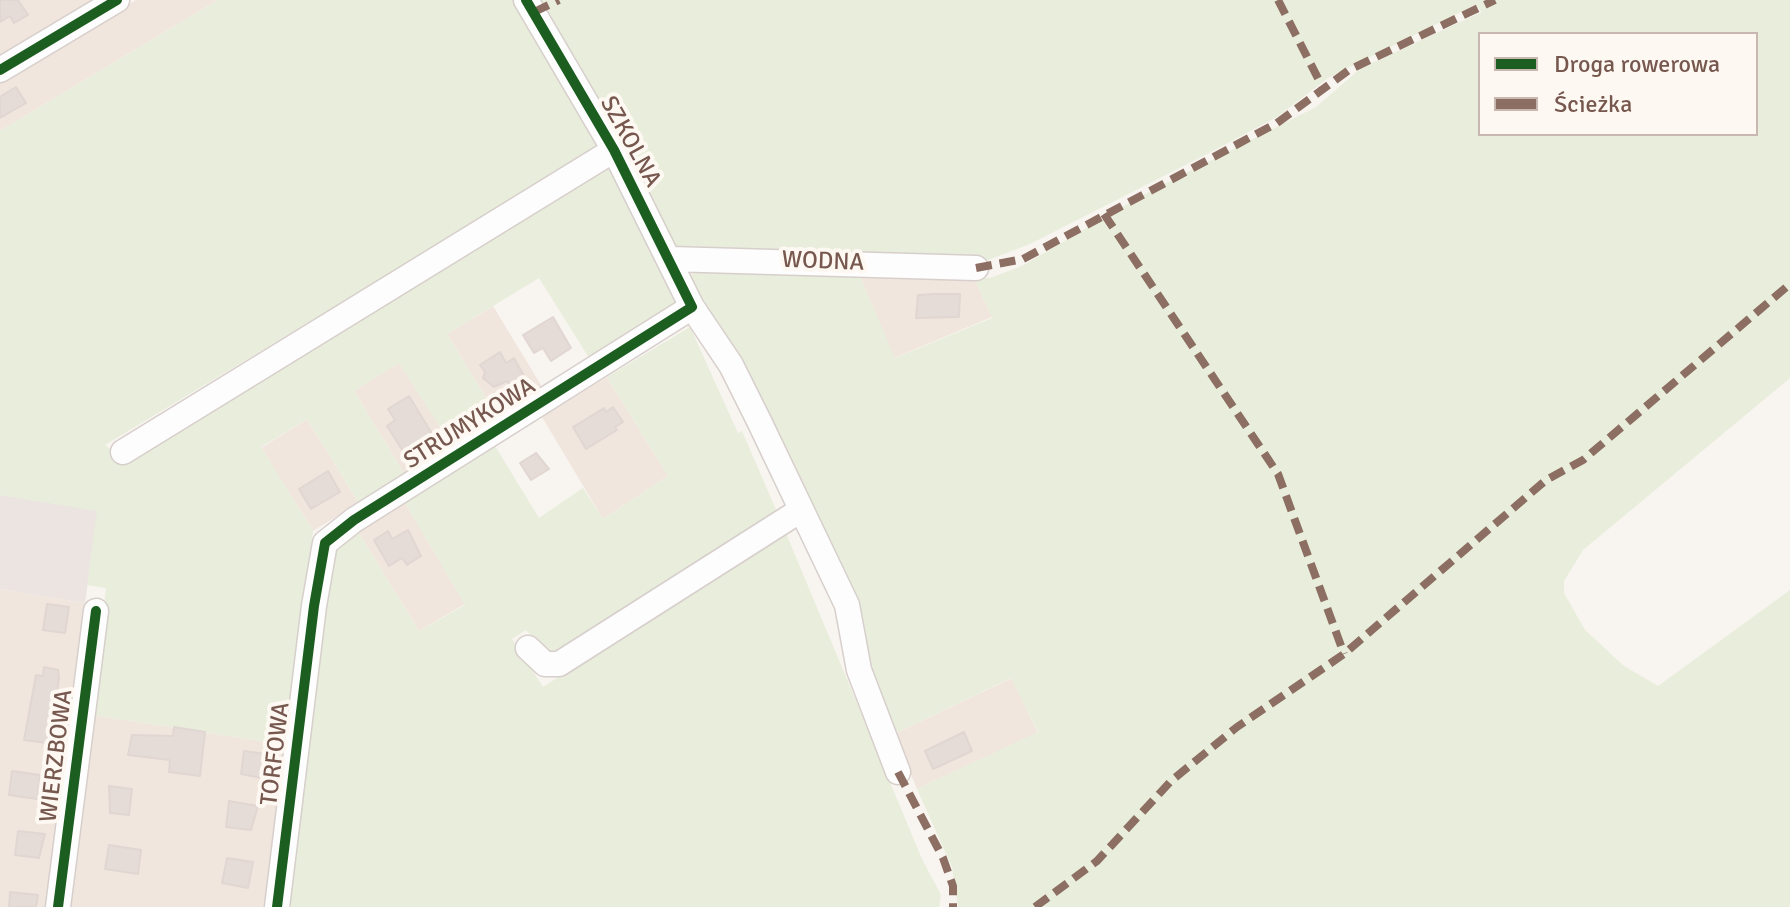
<!DOCTYPE html>
<meta charset="utf-8">
<style>
body{margin:0}
#map{position:relative;width:1790px;height:907px;overflow:hidden;background:#f8f4f0;font-family:Signika,sans-serif}
canvas{display:block}
.legend{position:absolute;left:1478px;top:32px;width:280px;height:104px;box-sizing:border-box;background:#fef8f2;border:2px solid #c8b8b1;margin:0;padding:10px 14px;list-style:none;font-size:24px;color:#77584f}
.legend li{display:flex;align-items:center;gap:16px;height:40px}
.legend b{width:40px;border:2px solid #c8b8b1}
</style>
<div id="map">
<canvas width="1790" height="907"></canvas>
<ul class="legend">
<li><b style="height:10px;background:#1b5e20"></b>Droga rowerowa</li>
<li><b style="height:10px;background:#8d6e63"></b>Ścieżka</li>
</ul>
</div>
<script>
const g = document.querySelector('canvas').getContext('2d');
g.lineJoin = 'round';
function paint(path, color) {
  g.fillStyle = color;
  g.fill(path, 'evenodd');
}
function poly(rows) {
  const path = new Path2D();
  for (const r of rows) {
    path.moveTo(r[0], r[1]);
    for (let i = 2; i < r.length; i += 2) path.lineTo(r[i], r[i + 1]);
  }
  return path;
}
function strokePath(path, color, width, dash) {
  g.strokeStyle = color;
  g.lineWidth = width;
  g.lineCap = dash ? 'butt' : 'round';
  g.setLineDash(dash || []);
  g.stroke(path);
}
function label(font, color, halo, rows, align = 'center') {
  g.font = font + ' Signika,sans-serif';
  g.lineWidth = 8;
  g.setLineDash([]);
  g.textBaseline = 'middle';
  g.strokeStyle = halo;
  g.fillStyle = color;
  for (const [text, x, y, turn = 0] of rows) {
    g.save();
    g.translate(x, y);
    g.rotate((+turn || 0) * Math.PI / 180);
    g.textAlign = isNaN(turn) ? turn : align;
    if (halo) g.strokeText(text, 0, 0);
    g.fillText(text, 0, 0);
    g.restore();
  }
}
paint(poly([
 [0,0,98,0,0,59],
 [136,0,218,0,0,131,0,82],
 [859,274,974,278,992,317,894,358],
 [493,306,544,390,498,418,447,334],
 [400,362,452,446,405,475,354,391],
 [607,377,668,476,603,519,542,417],
 [307,419,359,503,313,531,261,448],
 [404,501,465,604,419,631,357,530],
 [0,589,85,603,48,907,0,907],
 [1012,678,1038,733,917,789,894,734],
 [92,715,287,745,267,907,69,907]
]), '#f1e6de');
paint(poly([
 [0,495,98,510,85,603,0,589]
]), '#ebe4e0');
paint(poly([
 [218,0,516,0,602,145,105,445,123,459,612,163,680,306,591,361,539,278,447,334,498,418,452,446,399,363,354,391,405,475,359,503,307,419,261,447,313,531,287,745,92,715,106,588,87,585,97,511,0,495,0,131],
 [533,0,1790,0,1790,378,1583,550,1564,581,1564,593,1585,630,1624,666,1658,686,1790,590,1790,907,958,907,952,867,917,789,1038,732,1011,678,894,734,738,365,691,276,697,268,859,274,895,358,992,318,974,278,990,278,1022,266,1143,195,1316,107,1361,68,1482,12,1475,5,1328,78,1277,117,1205,155,1030,244,983,262,675,252],
 [1480,34,1756,34,1756,134,1480,134],
 [690,327,738,433,742,431,777,512,550,657,526,630,512,639,543,687,785,531,922,859,941,895,939,907,288,907,334,545,357,530,419,631,465,605,404,501,495,446,539,518,583,488,603,519,668,476,607,377]
]), '#e8eedb');
const building = poly([
 [0,0,18,0,28,15,14,23,10,16,0,22,0,0],
 [16,87,26,103,0,118,0,97,16,87],
 [935,294,960,294,959,317,916,318,918,295,935,294],
 [553,317,571,348,551,361,543,348,534,353,523,335,553,317],
 [500,352,506,363,514,358,525,378,511,387,507,381,494,387,483,378,485,372,480,365,500,352],
 [409,396,434,437,403,451,387,426,395,420,388,409,409,396],
 [613,407,623,422,615,427,617,430,586,449,573,427,604,408,606,412,613,407],
 [536,453,549,469,531,480,520,463,536,453],
 [328,471,340,492,311,509,299,489,328,471],
 [408,530,421,556,407,565,402,558,389,566,374,540,388,531,392,539,408,530],
 [47,604,69,607,65,633,43,630,47,604],
 [44,667,58,670,59,678,54,716,60,725,49,735,47,743,24,740,36,675,43,676,44,667],
 [174,727,205,732,200,776,169,772,170,760,128,755,132,735,173,736,174,727],
 [964,732,972,751,933,769,925,751,964,732],
 [244,751,266,754,262,778,241,774,244,751],
 [12,771,40,775,37,799,9,795,12,771],
 [109,786,132,789,129,815,110,813,109,786],
 [229,801,258,806,251,830,226,827,229,801],
 [18,831,45,834,39,858,15,855,18,831],
 [109,845,141,850,138,874,105,869,109,845],
 [227,858,253,862,248,888,222,883,227,858],
 [10,892,38,895,36,907,9,907,10,892]
]);
paint(building, '#e5dcd7');
strokePath(building, '#e1d6d2', 2);
const minor = poly([
 [526,0,614,150,692,307,731,365,759,421,847,605,859,670,898,772],
 [0,70,117,0],
 [670,259,976,268],
 [123,452,614,150],
 [528,648,545,664,559,664,801,510],
 [58,907,96,611],
 [277,907,314,606,325,543,354,520,692,307]
]);
strokePath(minor, '#d7cfcc', 27);
strokePath(minor, '#fefdfd', 24);
strokePath(poly([
 [1278,0,1324,90],
 [534,12,559,0],
 [1104,214,1278,474,1344,654],
 [976,268,1023,259,1277,123,1349,70,1495,0],
 [898,772,943,858,953,886,953,907],
 [1035,907,1097,861,1171,781,1237,727,1344,654,1546,480,1583,460,1790,284]
]), '#8d6e63', 8, [16, 8]);
strokePath(poly([
 [0,70,117,0],
 [58,907,96,611],
 [277,907,314,606,325,543,354,520,692,307,614,150,526,0]
]), '#1b5e20', 10);
label('24px', '#77584f', '#fef8f2', [
 ["SZKOLNA",630,142,61],
 ["WODNA",823,262,2],
 ["STRUMYKOWA",470,424,-32],
 ["TORFOWA",276,754,-83],
 ["WIERZBOWA",57,756,-83]
]);
</script>
